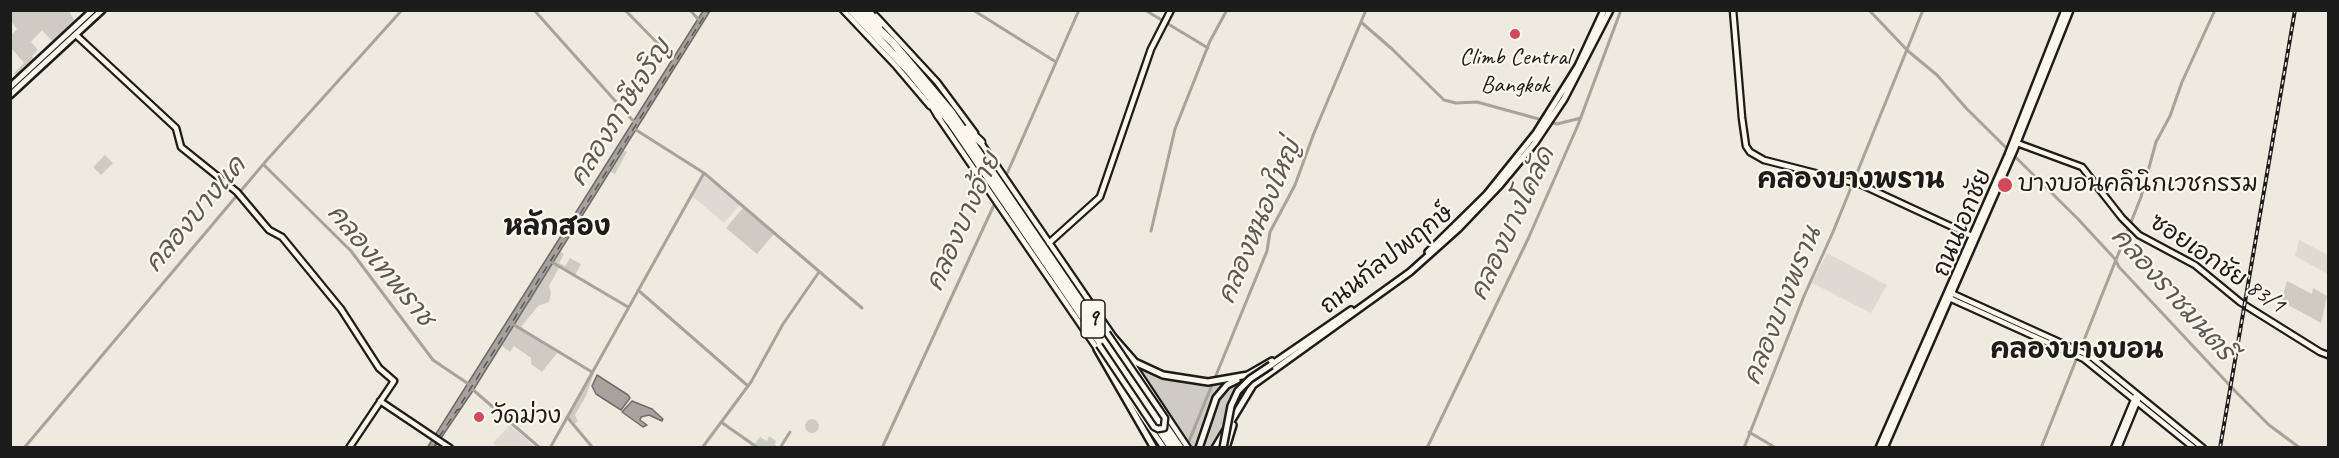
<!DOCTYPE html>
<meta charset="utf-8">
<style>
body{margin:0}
#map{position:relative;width:2339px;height:458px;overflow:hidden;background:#eeeadf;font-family:Caveat,sans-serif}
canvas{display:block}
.frame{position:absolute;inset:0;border:12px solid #1c1c1c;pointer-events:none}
</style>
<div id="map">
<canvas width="2339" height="458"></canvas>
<div class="frame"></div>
</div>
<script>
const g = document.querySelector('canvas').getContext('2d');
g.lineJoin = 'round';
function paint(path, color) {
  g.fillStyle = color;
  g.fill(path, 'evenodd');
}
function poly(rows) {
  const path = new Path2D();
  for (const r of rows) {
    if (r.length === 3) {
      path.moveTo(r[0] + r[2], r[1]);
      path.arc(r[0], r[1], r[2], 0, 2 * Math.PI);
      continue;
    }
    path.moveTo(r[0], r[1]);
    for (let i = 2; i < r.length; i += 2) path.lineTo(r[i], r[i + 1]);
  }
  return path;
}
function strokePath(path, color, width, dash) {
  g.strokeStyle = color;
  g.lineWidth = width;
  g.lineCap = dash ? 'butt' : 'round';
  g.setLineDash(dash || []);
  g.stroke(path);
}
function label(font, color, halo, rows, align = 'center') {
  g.font = font + ' Caveat,"Playpen Sans Thai",sans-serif';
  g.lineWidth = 4.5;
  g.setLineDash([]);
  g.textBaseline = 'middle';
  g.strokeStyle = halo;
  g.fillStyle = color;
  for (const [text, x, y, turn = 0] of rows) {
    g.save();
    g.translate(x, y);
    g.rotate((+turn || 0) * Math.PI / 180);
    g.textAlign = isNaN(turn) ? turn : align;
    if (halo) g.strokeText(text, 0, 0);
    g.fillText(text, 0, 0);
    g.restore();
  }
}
paint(poly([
 [704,176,740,205,724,223,692,196],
 [2299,240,2328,255,2328,274,2295,256],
 [1827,253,1887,285,1871,313,1812,283],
 [510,425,535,447,498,447,493,443]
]), '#dedad1');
paint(poly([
 [11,10,69,11,75,21,53,42,42,30,31,42,38,50,32,56,35,60,17,76,14,73,24,63,11,48,11,35,17,29,11,21],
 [623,150,627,152,615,174,609,171],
 [105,155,113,163,101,175,93,167],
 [743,208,774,234,757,254,726,228],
 [560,251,564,254,559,263,565,266,570,258,581,264,575,275,560,266,549,286,551,293,549,302,538,306,521,327,557,353,542,372,531,364,531,358,514,346,510,352,501,345],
 [2287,281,2312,294,2313,288,2327,296,2321,323,2281,301],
 [1134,363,1159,376,1201,383,1222,383,1245,378,1271,367,1242,395,1234,412,1225,447,1191,448],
 [596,367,586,396,575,415,578,421,573,425,566,417],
 [812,426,7],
 [769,436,776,441,775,445,779,447,753,446,760,437,767,441]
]), '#ceccc2');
const water = poly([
 [703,11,710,11,472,392,435,447,427,448,703,11],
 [597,375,628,395,630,398,621,410,596,394,592,386,597,375],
 [632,401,652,409,663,419,662,421,649,415,641,417,640,420,647,425,643,427,622,412,632,401]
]);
paint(water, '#a6a39d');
strokePath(water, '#6f6d69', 1.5);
strokePath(poly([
 [534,10,635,123],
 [625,10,673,59],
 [690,10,698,19],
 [973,10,1056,62],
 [1145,10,1208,48],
 [1869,10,1908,51,1937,75,1966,108,2078,219,2115,259,2119,267,2236,392,2269,425,2300,448],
 [1361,22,1392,49,1444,100,1456,103,1477,102,1557,124,1581,118],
 [633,128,704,173,862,308],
 [264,165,351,251,433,360,470,385],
 [1002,185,1079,10],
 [1151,231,1175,129,1210,41,1227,10],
 [550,261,628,307],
 [638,290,748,386],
 [511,323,592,372],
 [471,388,540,448],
 [567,417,593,448],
 [721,422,758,448],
 [1749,432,1776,448],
 [1187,446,1267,251,1270,232,1295,185,1314,133,1366,10],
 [24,448,266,161,402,10],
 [550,448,704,173],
 [702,448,751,382,783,324,819,272],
 [780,448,790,432],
 [882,448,999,194],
 [1427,448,1528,239,1578,125,1621,10],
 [1744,448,1804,296,1833,232,1923,10],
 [2041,448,2141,197,2156,142,2170,116,2182,82,2215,10]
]), '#a6a39d', 3);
strokePath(poly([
 [439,437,457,410,462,408,462,402,708,10],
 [433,448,437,442]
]), '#5a5956', 1.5, [8, 6]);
const secondary = poly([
 [843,10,896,66,930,106],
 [1733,10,1742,118,1746,146,1750,152,1764,160,1862,185,1974,237],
 [876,16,937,82,975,133],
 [76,35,176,128,181,147,237,192,269,230,282,237,341,309,379,368,394,381,349,448],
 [937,115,1098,350],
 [979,140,1115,339],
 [2017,143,2082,167,2122,218,2139,235,2195,265,2240,302,2320,352,2328,355],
 [1049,243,1100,197,1151,49,1171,10],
 [1949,292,2090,356,2203,448],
 [1947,297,2084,359,2194,448],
 [1094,313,1107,333],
 [1125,353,1188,448],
 [1111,370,1164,448],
 [380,401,450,448],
 [2114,448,2136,395],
 [2118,448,2139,397]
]);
const primary = poly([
 [10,87,93,10],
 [10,95,102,10],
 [1428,252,1487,194,1536,133,1578,66,1604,10],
 [1114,338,1135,362,1163,375,1208,382,1248,375],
 [1097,349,1154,448],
 [1271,365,1351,310],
 [1246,376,1272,361],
 [1199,448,1216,398,1227,385,1237,380],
 [1215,448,1253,385,1410,272,1458,229,1500,185,1534,144,1564,99,1610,10],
 [1226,448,1233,425],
 [1879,448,2008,155,2065,10],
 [1884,448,2014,150,2070,10]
]);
const highway = poly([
 [851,10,909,71,951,123,1172,448],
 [859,10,893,43,951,112,1180,448],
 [867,10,879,25],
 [931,103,939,116],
 [967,129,981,142]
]);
strokePath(secondary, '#1c1c1c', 9);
strokePath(primary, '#1c1c1c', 10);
strokePath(highway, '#1c1c1c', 11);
strokePath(secondary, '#fbf7ec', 4.5);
strokePath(primary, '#fbf7ec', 5);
strokePath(highway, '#fbf7ec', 7);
const rail = poly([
 [2220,448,2295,10]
]);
strokePath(rail, '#1c1c1c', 4);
strokePath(rail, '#fbf7ec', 1.5, [4.5]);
const secondaryBridge = poly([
 [1099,345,1154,427,1158,429,1164,428,1165,418,1107,333]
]);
const primaryBridge = poly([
 [1223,448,1231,406,1238,391,1250,379,1271,365]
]);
strokePath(secondaryBridge, '#1c1c1c', 9, []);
strokePath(primaryBridge, '#1c1c1c', 10, []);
strokePath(secondaryBridge, '#fbf7ec', 4.5);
strokePath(primaryBridge, '#fbf7ec', 5);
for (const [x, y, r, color] of [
 [1515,34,6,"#d1495b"],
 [2005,185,8,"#d1495b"],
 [479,417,6,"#d1495b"]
]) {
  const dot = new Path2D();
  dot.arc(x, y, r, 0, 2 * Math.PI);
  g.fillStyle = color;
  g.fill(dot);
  strokePath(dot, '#fbf7ec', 2);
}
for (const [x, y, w] of [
 [1093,319,24]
]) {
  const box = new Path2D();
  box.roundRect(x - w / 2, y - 19, w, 38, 4.5);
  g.fillStyle = '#fbf7ec';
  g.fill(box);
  strokePath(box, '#1c1c1c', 1.5);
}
label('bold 22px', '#1c1c1c', null, [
 ["9",1093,319]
]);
label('24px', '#1c1c1c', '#fbf7ec', [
 ["Climb Central",1515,58,"center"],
 ["Bangkok",1515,86,"center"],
 ["บางบอนคลินิกเวชกรรม",2018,185],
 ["วัดม่วง",491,417]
], 'left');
label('24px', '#1c1c1c', '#fbf7ec', [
 ["ถนนเอกชัย",1963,223,-67],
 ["ถนนกัลปพฤกษ์",1387,260,-38],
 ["ซอยเอกชัย 83/1",2217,264,34]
]);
label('italic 26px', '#5a5956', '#fbf7ec', [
 ["คลองภาษีเจริญ",621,113,-58],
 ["คลองบางแค",196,215,-50],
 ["คลองบางอ้าย",964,222,-66],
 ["คลองหนองใหญ่",1260,222,-67],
 ["คลองบางโคลัด",1513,224,-65],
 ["คลองเทพราช",380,266,50],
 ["คลองราชมนตรี",2172,295,48],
 ["คลองบางพราน",1783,306,-68]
]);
label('bold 27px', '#1c1c1c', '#fbf7ec', [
 ["คลองบางพราน",1851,181],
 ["หลักสอง",557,228],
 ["คลองบางบอน",2077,351]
]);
</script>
